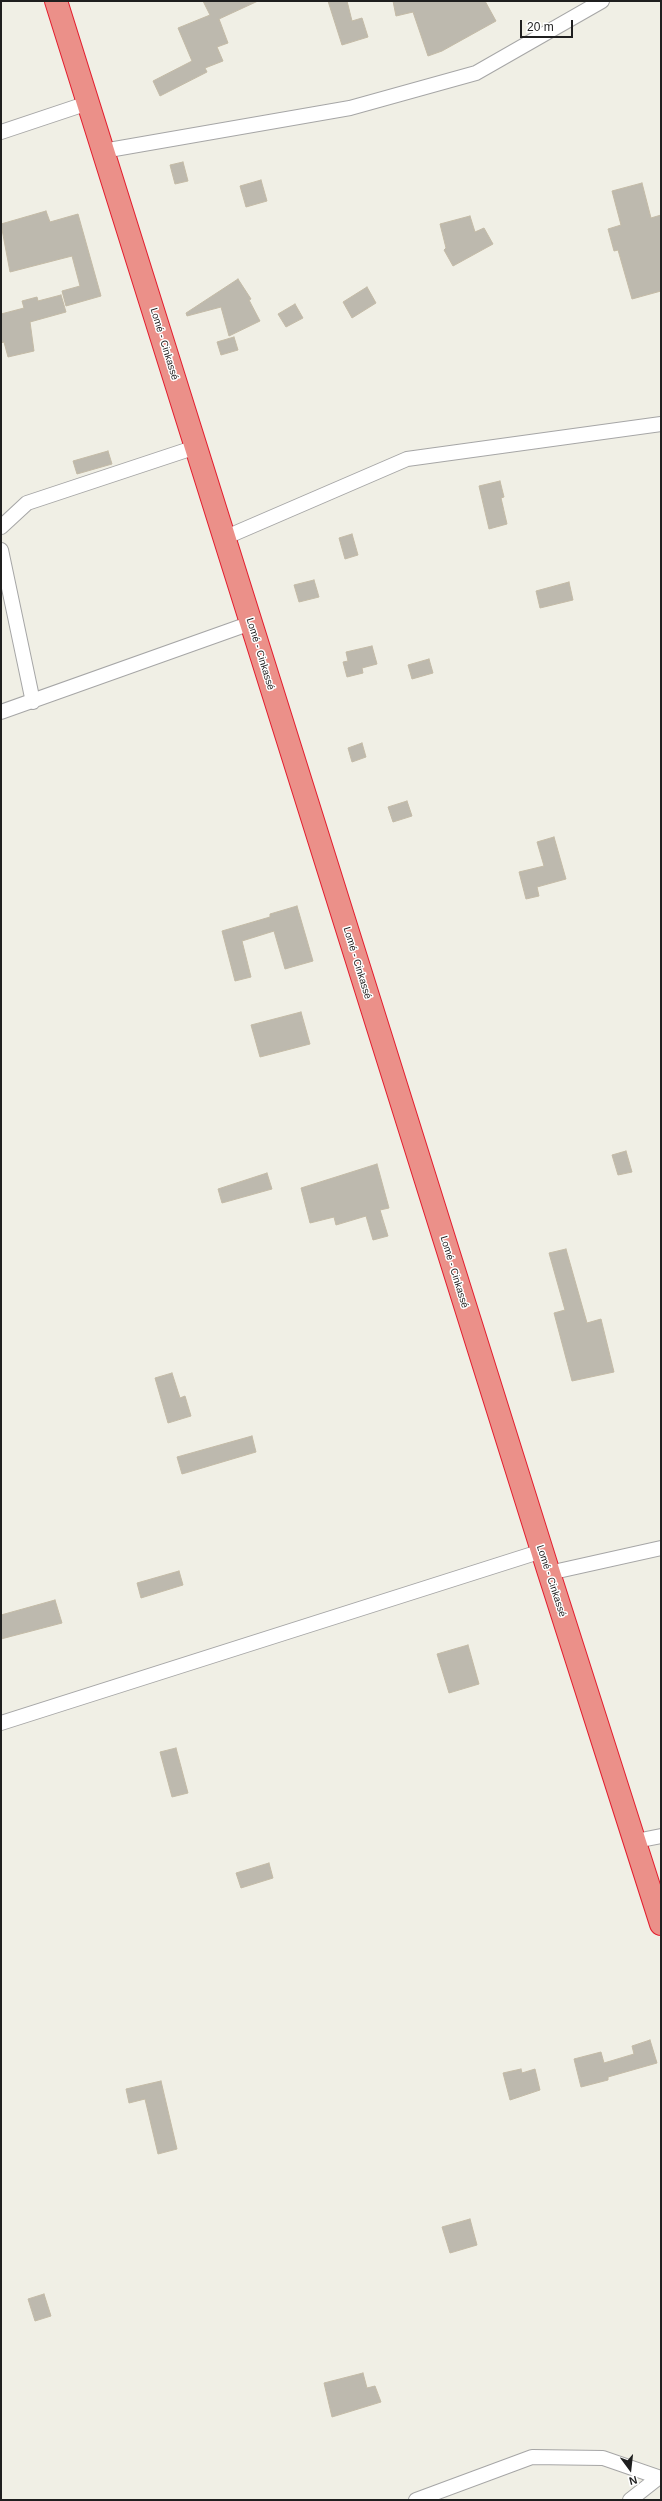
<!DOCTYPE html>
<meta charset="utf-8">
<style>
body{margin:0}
#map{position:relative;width:662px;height:2501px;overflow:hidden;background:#f0efe5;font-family:Arial,sans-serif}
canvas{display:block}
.frame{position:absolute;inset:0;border:2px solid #1f1f1f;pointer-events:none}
.north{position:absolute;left:610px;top:2449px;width:40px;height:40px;-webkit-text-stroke:3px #fff;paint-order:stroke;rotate:165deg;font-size:11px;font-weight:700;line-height:16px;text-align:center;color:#1f1f1f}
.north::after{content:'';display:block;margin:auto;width:14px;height:18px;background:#1f1f1f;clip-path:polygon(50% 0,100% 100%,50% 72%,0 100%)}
.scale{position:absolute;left:520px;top:20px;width:53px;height:18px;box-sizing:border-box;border:2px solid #1f1f1f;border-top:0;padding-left:5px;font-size:12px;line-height:14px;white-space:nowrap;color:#1f1f1f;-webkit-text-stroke:3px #fff;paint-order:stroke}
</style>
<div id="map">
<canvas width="662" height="2501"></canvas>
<div class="frame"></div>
<div class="north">N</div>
<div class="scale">20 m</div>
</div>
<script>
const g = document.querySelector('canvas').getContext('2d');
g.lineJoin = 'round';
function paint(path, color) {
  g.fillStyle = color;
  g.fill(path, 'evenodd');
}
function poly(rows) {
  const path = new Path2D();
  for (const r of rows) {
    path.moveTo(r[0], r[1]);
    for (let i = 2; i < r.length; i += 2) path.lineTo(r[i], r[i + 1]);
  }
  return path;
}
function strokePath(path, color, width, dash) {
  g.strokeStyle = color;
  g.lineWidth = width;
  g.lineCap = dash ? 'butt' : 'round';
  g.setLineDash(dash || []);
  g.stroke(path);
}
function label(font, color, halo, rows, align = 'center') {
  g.font = font + ' Arial,sans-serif';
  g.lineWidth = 3;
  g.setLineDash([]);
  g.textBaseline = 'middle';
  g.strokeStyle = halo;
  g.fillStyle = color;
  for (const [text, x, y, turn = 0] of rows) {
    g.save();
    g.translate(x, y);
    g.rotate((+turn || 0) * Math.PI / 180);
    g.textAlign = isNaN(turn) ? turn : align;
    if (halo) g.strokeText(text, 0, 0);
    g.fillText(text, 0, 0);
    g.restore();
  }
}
const building = poly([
 [203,1,258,1,219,19,228,43,217,47,223,61,205,68,207,72,160,96,153,81,192,61,178,28,210,15,203,1],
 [328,1,347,1,352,21,362,18,368,37,342,45,328,1],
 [393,1,485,1,496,21,442,51,428,56,413,12,396,16,393,1],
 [183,162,188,181,175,184,170,165,183,162],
 [261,180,267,201,246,207,240,186,261,180],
 [642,183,651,218,661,215,661,291,632,299,618,250,614,251,608,229,621,225,612,191,642,183],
 [46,211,50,222,78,214,101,296,66,306,62,291,80,286,72,256,10,272,1,224,46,211],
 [470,216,475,232,484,228,493,244,453,266,444,250,446,248,440,224,470,216],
 [238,279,251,299,249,300,260,321,229,336,221,307,187,316,186,313,238,279],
 [367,287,376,303,352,318,343,302,367,287],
 [61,295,66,312,30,322,34,351,8,357,4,342,1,343,1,314,24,308,22,301,37,297,38,301,61,295],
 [295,304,303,318,286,327,278,314,295,304],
 [234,337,238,350,221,355,217,342,234,337],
 [108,451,112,464,77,474,73,461,108,451],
 [500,481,504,497,501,498,507,524,489,529,479,486,500,481],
 [352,534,358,555,345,559,339,538,352,534],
 [314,580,319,597,299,602,294,585,314,580],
 [569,582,573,600,540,608,536,591,569,582],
 [372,646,377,664,362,668,363,673,347,677,343,662,348,661,346,652,372,646],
 [429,659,433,673,412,679,408,665,429,659],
 [362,743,366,757,352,762,348,748,362,743],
 [407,801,412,816,393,822,388,807,407,801],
 [554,837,566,879,537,887,539,896,526,899,519,872,544,866,537,842,554,837],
 [297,906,313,961,285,969,274,931,242,941,251,977,235,981,222,931,270,917,270,914,297,906],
 [301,1012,310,1044,260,1057,251,1025,301,1012],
 [626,1151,632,1172,618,1175,612,1155,626,1151],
 [377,1164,389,1208,380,1210,388,1236,373,1240,366,1216,336,1225,334,1217,310,1223,301,1188,377,1164],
 [267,1173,272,1189,222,1203,218,1189,267,1173],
 [566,1249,587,1323,601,1319,614,1372,572,1381,554,1313,565,1310,549,1253,566,1249],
 [172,1373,180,1398,185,1396,191,1416,168,1423,155,1378,172,1373],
 [252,1436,256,1452,182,1474,177,1457,252,1436],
 [179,1571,183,1585,141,1598,137,1583,179,1571],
 [55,1600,62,1623,1,1639,1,1615,55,1600],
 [468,1645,479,1684,449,1693,437,1654,468,1645],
 [176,1748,188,1793,172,1797,160,1752,176,1748],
 [269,1863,273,1878,241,1888,236,1873,269,1863],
 [650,2040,657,2063,608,2077,608,2080,581,2087,574,2059,601,2052,604,2063,634,2054,632,2046,650,2040],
 [521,2069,522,2073,535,2069,540,2090,510,2100,503,2073,521,2069],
 [161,2081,177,2149,158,2154,145,2099,129,2103,126,2089,161,2081],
 [470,2219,477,2245,450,2253,442,2227,470,2219],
 [44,2294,51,2316,35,2321,28,2299,44,2294],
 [363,2373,367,2388,375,2386,381,2402,332,2417,324,2383,363,2373]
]);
paint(building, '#bdb9ae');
strokePath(building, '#c3baa6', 1);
const street = poly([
 [1,132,88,103],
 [103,151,350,108,476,73,602,1],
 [1,527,27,503,196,447],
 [224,538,407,459,661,424],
 [1,550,33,702],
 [1,712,251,623],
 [549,1573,661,1548],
 [1,1723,542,1551],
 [636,1841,661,1836],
 [416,2500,532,2457,603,2458,661,2478],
 [630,2500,658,2478]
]);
const highway = poly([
 [56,1,549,1573,661,1924]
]);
strokePath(street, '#a6a6a6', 16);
strokePath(highway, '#e31d2e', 24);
strokePath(street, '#fff', 14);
strokePath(highway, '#eb9089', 22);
label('10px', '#1f1f1f', '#fff', [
 ["Lomé - Cinkassé",164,344,73],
 ["Lomé - Cinkassé",260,654,73],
 ["Lomé - Cinkassé",357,963,73],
 ["Lomé - Cinkassé",454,1272,73],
 ["Lomé - Cinkassé",551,1581,72]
]);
</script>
